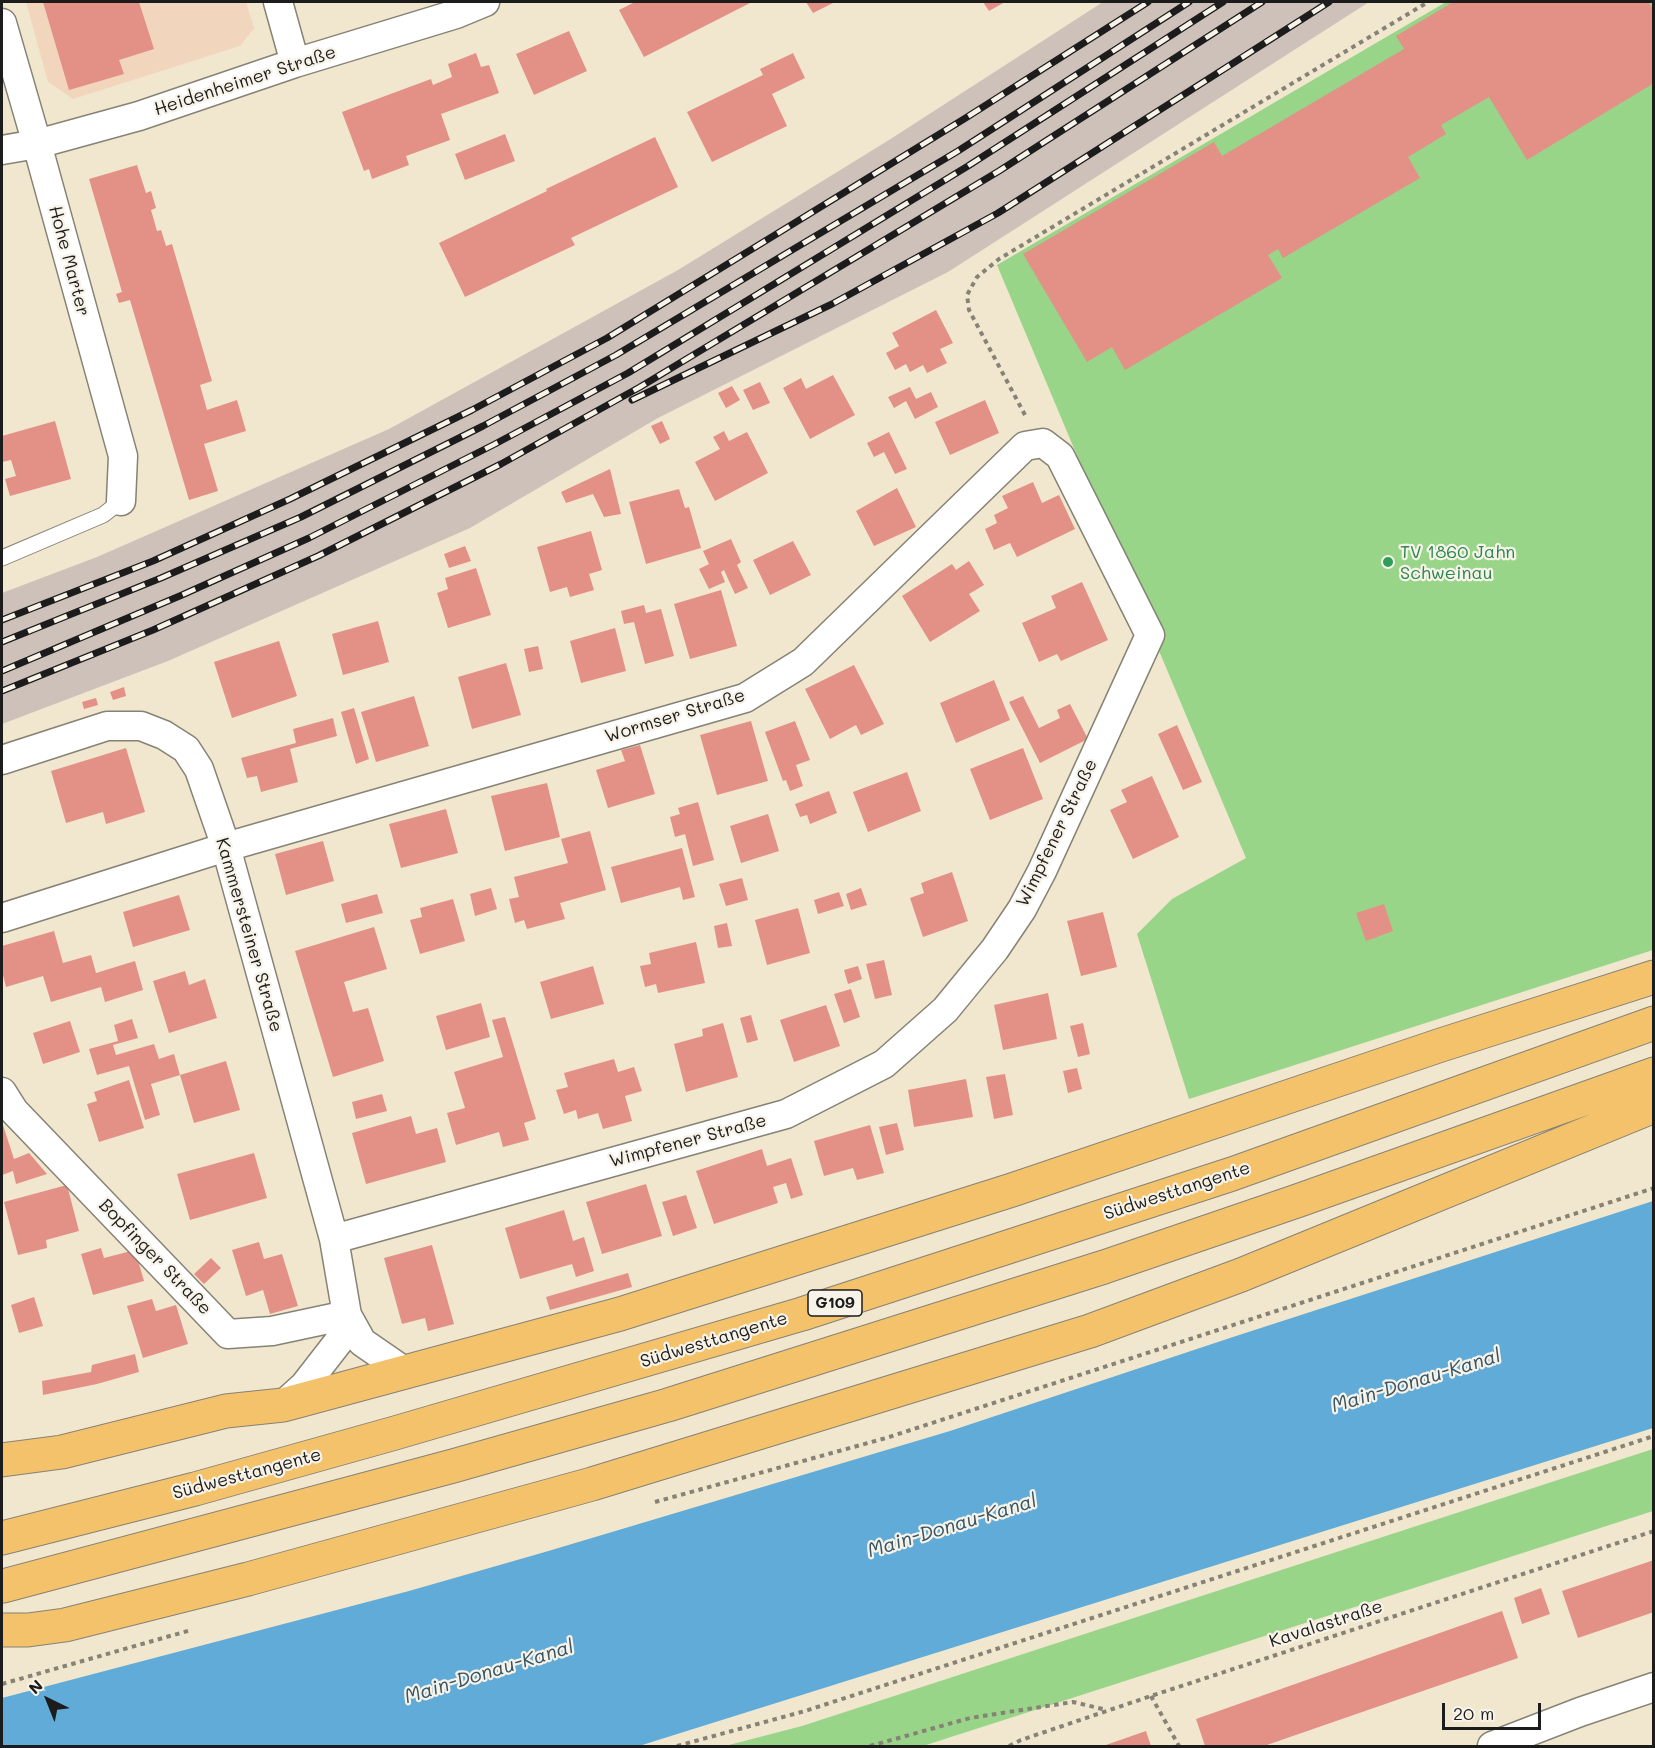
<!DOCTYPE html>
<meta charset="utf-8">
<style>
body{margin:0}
#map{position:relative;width:1655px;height:1748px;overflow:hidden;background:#f1e7ce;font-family:Mali,sans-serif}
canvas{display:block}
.frame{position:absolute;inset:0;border:3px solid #1c1c1c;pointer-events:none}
.north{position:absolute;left:18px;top:1670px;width:60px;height:60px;-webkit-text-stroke:4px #f7f3e8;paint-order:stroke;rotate:317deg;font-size:16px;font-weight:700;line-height:24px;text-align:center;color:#1c1c1c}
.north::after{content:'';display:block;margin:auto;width:21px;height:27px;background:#1c1c1c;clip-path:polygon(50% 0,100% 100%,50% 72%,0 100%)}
.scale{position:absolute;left:1442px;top:1703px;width:99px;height:27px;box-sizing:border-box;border:3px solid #1c1c1c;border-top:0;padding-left:8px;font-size:18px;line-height:21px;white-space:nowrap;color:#1c1c1c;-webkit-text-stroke:4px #f7f3e8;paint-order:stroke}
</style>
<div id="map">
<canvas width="1655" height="1748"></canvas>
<div class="frame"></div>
<div class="north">N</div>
<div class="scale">20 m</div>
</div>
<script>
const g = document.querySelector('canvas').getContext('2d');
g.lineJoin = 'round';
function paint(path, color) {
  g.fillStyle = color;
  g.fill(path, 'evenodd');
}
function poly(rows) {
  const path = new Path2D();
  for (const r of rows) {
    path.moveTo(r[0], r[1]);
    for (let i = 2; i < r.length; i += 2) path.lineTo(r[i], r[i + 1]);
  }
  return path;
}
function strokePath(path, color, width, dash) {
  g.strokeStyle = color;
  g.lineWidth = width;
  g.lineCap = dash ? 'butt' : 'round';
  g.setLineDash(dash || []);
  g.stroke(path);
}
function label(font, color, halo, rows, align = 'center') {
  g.font = font + ' Mali,sans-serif';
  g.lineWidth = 4.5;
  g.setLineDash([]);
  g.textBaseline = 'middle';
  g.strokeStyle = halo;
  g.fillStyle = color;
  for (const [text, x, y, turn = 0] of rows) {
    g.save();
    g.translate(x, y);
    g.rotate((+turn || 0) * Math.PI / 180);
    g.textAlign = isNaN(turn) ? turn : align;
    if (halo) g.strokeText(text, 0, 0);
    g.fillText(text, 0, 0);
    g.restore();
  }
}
paint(poly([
 [26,2,246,2,254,28,240,46,73,99,48,82]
]), '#f1d5bd');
paint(poly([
 [1103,2,1369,2,948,272,658,418,470,528,168,661,2,724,2,593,97,557,389,429,678,270,889,140]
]), '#cec1ba');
paint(poly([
 [1446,2,1653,2,1653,950,1189,1099,1137,934,1172,899,1246,858,997,265],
 [1653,1449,1653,1511,923,1746,725,1746,802,1726]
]), '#98d589');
paint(poly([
 [1653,1201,1653,1428,639,1746,2,1746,2,1698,409,1591,545,1552,950,1431,1233,1337]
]), '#60abd8');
paint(poly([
 [43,2,139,2,154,49,119,60,124,74,69,90],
 [635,2,752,2,644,57,619,10],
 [806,2,835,2,813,13],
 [983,2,1005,2,989,11],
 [1453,2,1648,2,1654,10,1654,83,1527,160,1489,97,1441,125,1446,134,1408,157,1420,178,1283,258,1278,249,1268,255,1282,278,1125,370,1112,347,1087,362,1023,254,1214,142,1222,156,1404,49,1396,36],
 [569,31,587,71,534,95,516,54],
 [476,53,481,67,489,65,499,93,441,114,450,140,406,156,409,165,372,179,369,169,364,171,342,112,431,79,433,85,452,77,448,64],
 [793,53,805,78,772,94,787,126,712,162,687,112,763,75,760,69],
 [505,134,515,161,465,180,455,154],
 [655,137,678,187,571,238,575,245,465,297,439,243,547,191,546,189],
 [137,165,146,193,151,191,156,208,151,210,157,231,161,230,166,246,172,244,196,326,212,381,200,385,207,410,237,400,246,431,204,444,218,491,189,500,130,300,119,303,116,294,122,292,89,179],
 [936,310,953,343,940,349,947,363,927,373,923,365,910,372,906,364,895,370,886,353,899,346,892,333],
 [833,375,855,415,810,439,783,388,801,378,806,389],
 [760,382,770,403,753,410,743,390],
 [732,386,740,400,726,408,718,393],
 [910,387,916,399,931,392,938,407,915,419,906,401,894,408,888,397],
 [985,400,999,433,950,455,935,422],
 [55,421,71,479,10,496,5,479,16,476,11,460,2,462,2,436],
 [662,421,670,439,660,444,651,426],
 [724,431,729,441,747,432,768,473,715,501,695,462,720,449,713,437],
 [889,432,907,469,895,474,884,452,874,457,867,443],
 [610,469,621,514,604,517,593,494,566,503,561,492],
 [1033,482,1042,503,1059,495,1075,529,1017,557,1010,543,994,550,985,529,997,523,994,515,1008,508,1002,496],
 [897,488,916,527,874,546,856,511],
 [679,489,685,508,689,507,701,548,646,564,629,502],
 [591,531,602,570,589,574,594,590,570,597,567,587,550,592,537,547],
 [731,539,741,562,737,565,748,588,735,594,724,570,721,572,725,582,709,589,699,569,709,564,703,551],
 [793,541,811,575,770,595,753,560],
 [465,546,471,561,449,568,444,554],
 [969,561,984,585,969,594,980,611,930,642,902,596,952,564,956,570],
 [476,568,491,615,448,628,437,593,448,589,445,578],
 [1082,582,1108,640,1061,661,1057,654,1039,662,1022,623,1056,608,1051,596],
 [721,590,737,646,690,659,674,604],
 [644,605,646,613,661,609,674,656,645,664,634,622,624,624,621,611],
 [378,621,389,662,343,675,332,634],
 [615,628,626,671,581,683,570,641],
 [279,641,297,696,232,718,214,662],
 [538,646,543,669,529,672,524,649],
 [506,663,521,715,472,729,458,677],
 [854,665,884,724,861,735,856,725,830,739,805,689],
 [994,680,1010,720,956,743,940,703],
 [124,687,126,696,113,700,110,692],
 [414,696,429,746,376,762,361,712],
 [1023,696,1039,728,1060,718,1057,710,1070,704,1088,739,1040,763,1009,702],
 [96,698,98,705,84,709,82,702],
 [354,708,369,759,356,764,341,712],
 [333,718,337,736,290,749,298,782,261,792,257,776,247,778,241,758,296,743,293,729],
 [751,721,768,781,717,795,700,735],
 [795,721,810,760,796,765,803,786,790,791,786,780,783,781,765,732],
 [1177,725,1202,782,1183,790,1158,734],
 [640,745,655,794,608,808,596,770,625,761,621,750],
 [126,748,145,812,106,824,103,812,66,823,51,771],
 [1023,748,1043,799,990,820,970,769],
 [907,772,921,811,868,832,853,792],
 [1152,776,1179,837,1133,859,1110,810,1127,802,1121,790],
 [547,783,560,837,505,851,491,796],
 [829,791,837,813,810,824,807,815,800,817,795,804],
 [698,802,714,860,693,866,685,834,675,837,670,817,680,814,678,808],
 [446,809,458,853,401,868,389,824],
 [768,814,779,851,741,863,730,826],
 [590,831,606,890,560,903,565,919,527,929,524,920,515,923,509,899,519,897,514,877,568,863,561,839],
 [323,841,334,881,286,895,275,854],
 [682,848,695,897,683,900,680,887,621,903,611,867],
 [952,872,968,921,923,937,910,898,924,893,921,883],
 [742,878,748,900,726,906,719,884],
 [491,888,497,909,475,916,470,894],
 [861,888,867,905,851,910,846,894],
 [839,892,844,906,818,914,814,900],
 [377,894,383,913,346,923,341,904],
 [179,895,190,930,133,947,123,912],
 [453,899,465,941,420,954,410,920,422,917,420,908],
 [1384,904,1393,931,1366,941,1356,913],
 [798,908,810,953,767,965,755,920],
 [1103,912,1117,967,1081,976,1067,921],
 [727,923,732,946,718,948,714,926],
 [374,927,387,969,344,982,353,1012,368,1008,384,1061,333,1077,295,951],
 [54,931,63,963,91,955,96,973,135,961,143,990,105,1002,101,987,51,1002,43,976,6,987,2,971,2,946],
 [696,942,705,983,658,993,656,984,645,987,640,966,651,964,649,953],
 [884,960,892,995,875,999,866,964],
 [593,966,604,1004,551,1019,540,982],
 [858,966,862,979,848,984,844,970],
 [185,971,189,985,205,979,217,1018,169,1033,153,981],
 [851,989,860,1017,844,1023,834,994],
 [1048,993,1057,1039,1003,1050,994,1005],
 [481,1003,490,1037,446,1050,436,1016],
 [826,1005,840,1046,794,1062,780,1020],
 [751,1015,758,1040,747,1043,740,1018],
 [505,1017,536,1119,524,1123,529,1140,503,1147,499,1132,456,1145,447,1113,465,1108,454,1072,503,1057,492,1020],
 [132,1019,138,1038,113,1045,116,1055,154,1044,159,1059,174,1054,180,1075,226,1061,240,1110,194,1123,180,1075,151,1084,160,1115,145,1120,129,1066,97,1075,89,1049,118,1041,114,1025],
 [70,1021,80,1052,43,1064,33,1033],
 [723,1023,738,1077,686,1092,674,1044,703,1036,702,1029],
 [1083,1023,1090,1054,1078,1057,1070,1026],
 [614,1059,618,1072,634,1067,642,1091,625,1096,632,1121,603,1129,598,1113,578,1119,576,1110,564,1114,556,1090,568,1087,564,1073],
 [1077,1068,1082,1089,1068,1093,1063,1071],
 [1005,1074,1013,1115,994,1119,986,1077],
 [966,1079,973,1117,914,1127,908,1090],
 [129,1080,144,1128,99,1142,87,1104,97,1101,94,1092],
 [382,1094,387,1111,356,1119,352,1102],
 [411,1116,416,1134,437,1128,446,1162,366,1184,352,1133],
 [2,1122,14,1159,29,1153,47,1174,16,1184,13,1171,2,1175],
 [897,1123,904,1150,886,1155,879,1127],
 [870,1125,884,1173,857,1180,853,1168,824,1176,814,1141],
 [762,1149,767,1166,791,1158,803,1195,791,1199,786,1183,773,1187,778,1203,714,1224,696,1171],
 [254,1153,267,1198,190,1220,177,1174],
 [646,1184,662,1236,602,1254,586,1202],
 [67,1185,79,1231,46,1240,47,1248,18,1255,4,1202],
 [686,1195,697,1228,673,1236,662,1202],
 [564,1210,573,1241,584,1237,594,1271,576,1277,572,1264,520,1279,505,1228],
 [259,1242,264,1259,282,1254,298,1306,270,1314,263,1290,246,1296,232,1250],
 [432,1245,454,1324,428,1331,425,1318,402,1324,384,1258],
 [101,1248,104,1258,135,1250,144,1281,93,1295,81,1254],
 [211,1258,221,1268,204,1284,194,1274],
 [628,1273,632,1287,550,1310,546,1297],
 [34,1297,43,1326,19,1333,11,1305],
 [152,1299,156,1311,176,1305,188,1344,143,1358,127,1306],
 [135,1354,139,1372,97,1384,43,1395,42,1381,91,1372,92,1365],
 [1654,1560,1654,1612,1578,1638,1562,1591],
 [1541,1588,1550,1614,1522,1624,1514,1598],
 [1502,1611,1518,1658,1264,1746,1205,1746,1196,1719],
 [1146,1731,1151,1746,1103,1746]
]), '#e39087');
const service = poly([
 [2,558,103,515,121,501]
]);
const minor = poly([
 [278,2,295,63],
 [2,23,37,144,123,456,121,501],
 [2,150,37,144,139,116,295,63,456,14,485,2],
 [2,760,107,726,141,726,164,735,186,749,199,769,226,847,334,1239,347,1315,362,1342,407,1373],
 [2,918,226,847,745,698,803,662,1025,446,1043,443,1060,456,1150,635,1042,871,1022,909,995,949,945,1010,884,1064,786,1114,334,1239],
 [2,1092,14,1111,228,1334,272,1331,347,1315],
 [283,1405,304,1386,339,1341,347,1315],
 [1492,1746,1580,1712,1654,1687]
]);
const trunk = poly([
 [2,1460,62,1452,226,1411,283,1405,620,1314,1012,1190,1441,1045,1654,977],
 [2,1538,195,1489,395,1433,802,1314,1232,1174,1654,1023],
 [3,1586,453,1466,668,1405,1104,1267,1297,1201,1654,1074],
 [2,1630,28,1630,65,1625,248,1579,592,1484,1090,1331,1241,1275,1654,1106]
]);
strokePath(service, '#868275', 17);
strokePath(minor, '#868275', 31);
strokePath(trunk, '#868275', 35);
strokePath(poly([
 [1025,415,969,310,967,295,977,277,999,259,1428,2],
 [655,1502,886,1438,1654,1188],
 [2,1684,191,1630],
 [1151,1696,1179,1746],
 [677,1746,805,1711,1654,1436],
 [870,1746,970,1718,1073,1702,1107,1710],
 [1009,1746,1021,1740,1151,1696,1654,1531]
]), '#868275', 4, [4.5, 4.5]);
strokePath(service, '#fff', 15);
strokePath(minor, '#fff', 28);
strokePath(trunk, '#f3c26a', 33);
const rail = poly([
 [632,400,832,304,998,213,1329,2],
 [2,620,153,561,290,499,472,410,607,338,964,119,1148,2],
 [2,642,161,578,301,517,483,426,616,355,958,151,1189,2],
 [2,671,182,595,309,538,495,444,628,373,968,166,1223,2],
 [2,691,153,630,318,556,501,464,640,387,999,171,1262,2]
]);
strokePath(rail, '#1c1c1c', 7);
strokePath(rail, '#f7f3e8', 4.5, [14]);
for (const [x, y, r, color] of [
 [1388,562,6,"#2e9e5b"]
]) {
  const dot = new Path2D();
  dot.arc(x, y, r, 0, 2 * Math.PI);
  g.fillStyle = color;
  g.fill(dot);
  strokePath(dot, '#f7f3e8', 2);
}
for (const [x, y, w] of [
 [835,1303,54]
]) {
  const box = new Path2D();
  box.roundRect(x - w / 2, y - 13, w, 26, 4.5);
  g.fillStyle = '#f7f3e8';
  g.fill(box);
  strokePath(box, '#1c1c1c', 1.5);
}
label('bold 16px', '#1c1c1c', null, [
 ["G109",835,1303]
]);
label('18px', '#1c1c1c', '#f7f3e8', [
 ["Heidenheimer Straße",245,81,-18],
 ["Hohe Marter",69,261,75],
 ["Wormser Straße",675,716,-17],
 ["Wimpfener Straße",1057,833,-64],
 ["Kammersteiner Straße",249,935,74],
 ["Wimpfener Straße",688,1141,-15],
 ["Südwesttangente",1177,1191,-18],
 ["Bopfinger Straße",155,1257,46],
 ["Südwesttangente",714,1340,-17],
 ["Südwesttangente",247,1474,-15],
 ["Kavalastraße",1326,1624,-18]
]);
label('18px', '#27864d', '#f7f3e8', [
 ["TV 1860 Jahn",1400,552],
 ["Schweinau",1400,573]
], 'left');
label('italic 20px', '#375567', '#f7f3e8', [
 ["Main-Donau-Kanal",1416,1381,-17],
 ["Main-Donau-Kanal",952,1526,-17],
 ["Main-Donau-Kanal",489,1672,-17]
]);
</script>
